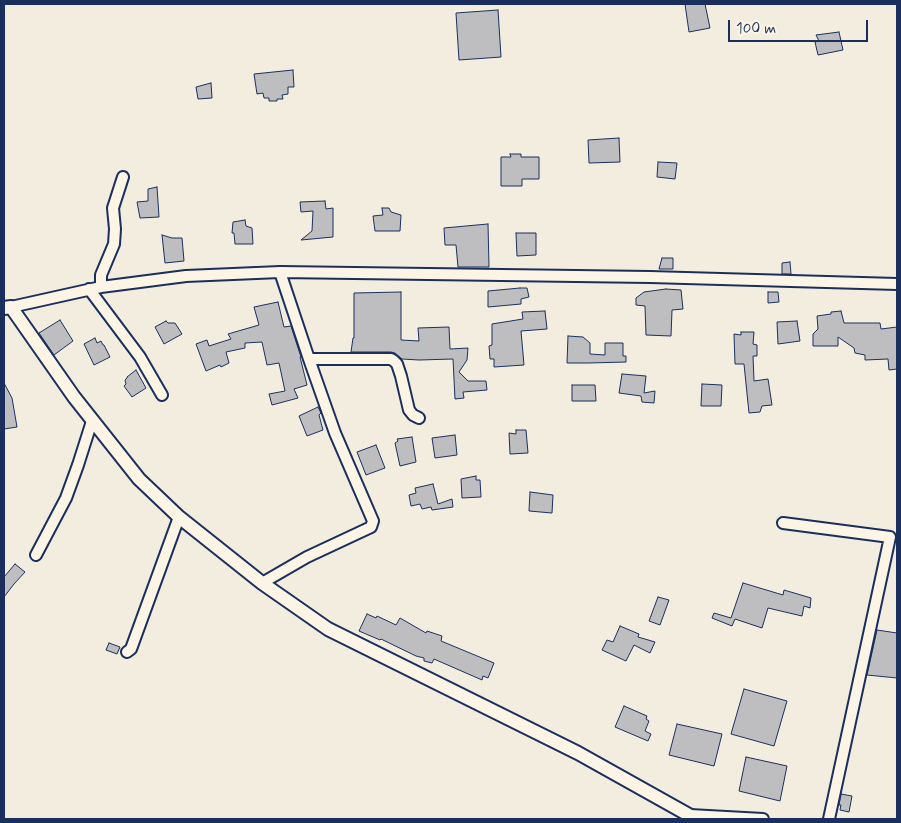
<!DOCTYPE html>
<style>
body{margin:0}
#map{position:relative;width:901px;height:823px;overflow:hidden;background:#f3ede0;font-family:Mynerve,sans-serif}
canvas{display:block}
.frame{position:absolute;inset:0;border:5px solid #1b2f5e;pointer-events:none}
.scale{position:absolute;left:728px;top:20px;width:140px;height:22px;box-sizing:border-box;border:2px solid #1b2f5e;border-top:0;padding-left:6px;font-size:15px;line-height:18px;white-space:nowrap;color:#1b2f5e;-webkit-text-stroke:4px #fcf5e5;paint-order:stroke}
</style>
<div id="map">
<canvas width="901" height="823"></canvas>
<div class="frame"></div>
<div class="scale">100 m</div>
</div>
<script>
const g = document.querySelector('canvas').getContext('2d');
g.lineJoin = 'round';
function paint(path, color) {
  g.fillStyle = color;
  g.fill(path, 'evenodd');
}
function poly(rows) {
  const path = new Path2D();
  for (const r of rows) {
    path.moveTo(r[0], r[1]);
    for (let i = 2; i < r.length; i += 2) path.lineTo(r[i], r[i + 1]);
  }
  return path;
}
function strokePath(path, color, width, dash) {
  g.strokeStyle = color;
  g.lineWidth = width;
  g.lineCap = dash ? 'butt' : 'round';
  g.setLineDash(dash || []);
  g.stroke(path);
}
const building = poly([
 [685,4,705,4,710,28,689,32,685,4],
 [498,10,501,57,459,60,456,13,498,10],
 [839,32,843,50,818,55,815,42,819,41,816,35,839,32],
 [293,70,294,87,288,87,288,94,282,95,283,99,277,99,277,101,269,101,269,98,264,98,263,93,257,94,254,74,293,70],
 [211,83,212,98,198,99,196,87,211,83],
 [619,138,620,162,589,163,588,140,619,138],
 [510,154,521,154,521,157,539,157,539,179,522,179,522,186,501,186,501,157,511,157,510,154],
 [658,162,677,163,675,179,657,177,658,162],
 [157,187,159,217,140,218,137,202,148,201,148,189,157,187],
 [325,201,326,209,333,208,333,237,301,240,312,231,313,211,301,212,300,202,325,201],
 [382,208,389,208,391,212,401,215,400,231,375,231,373,216,383,215,382,208],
 [245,220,246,226,252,228,253,244,235,244,234,233,232,233,233,222,245,220],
 [488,224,489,267,458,267,456,245,445,245,444,228,488,224],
 [516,233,536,233,536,255,517,256,516,233],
 [162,235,172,238,182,238,184,261,165,263,162,235],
 [662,258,673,258,673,269,659,269,662,258],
 [790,262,791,274,782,274,782,263,790,262],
 [520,288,527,288,529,297,521,299,521,304,488,307,488,291,520,288],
 [666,289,681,290,683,309,672,310,671,336,646,335,645,306,636,305,636,298,644,292,666,289],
 [401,292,401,340,419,341,418,328,449,327,450,349,468,348,467,360,459,372,468,381,486,381,487,390,463,392,464,398,455,399,453,359,419,360,402,359,395,353,391,352,351,352,353,338,354,338,354,293,401,292],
 [768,292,778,292,779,302,768,303,768,292],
 [278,302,284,327,291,326,301,357,300,357,307,385,294,389,298,398,272,405,269,394,285,391,279,363,267,365,262,342,245,343,245,348,226,352,229,363,221,367,220,365,206,371,196,344,207,340,209,346,231,339,228,334,259,325,254,307,278,302],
 [545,311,547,329,521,331,524,365,494,367,494,359,490,359,489,346,492,345,492,324,523,319,522,312,545,311],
 [841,311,844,323,880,323,881,329,897,327,897,369,889,370,888,359,865,360,865,355,855,353,854,348,838,337,838,346,813,346,813,334,818,329,817,316,831,314,831,312,841,311],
 [60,320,73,341,54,355,39,333,60,320],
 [166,321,168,323,175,323,182,334,164,344,155,327,166,321],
 [797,321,800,341,778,344,777,322,797,321],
 [741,332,754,332,753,344,757,345,757,356,753,356,754,381,768,379,772,405,762,406,760,412,749,413,744,364,735,364,734,334,741,335,741,332],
 [568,336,583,337,590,343,590,354,605,355,605,343,623,343,623,356,626,356,626,362,589,363,567,363,568,336],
 [95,338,97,343,101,341,103,345,104,345,110,357,94,365,84,344,95,338],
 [136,370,146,388,132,397,124,386,126,384,125,380,127,378,127,377,136,370],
 [622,374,646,376,644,393,655,391,654,403,642,402,641,396,619,393,622,374],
 [4,383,12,398,17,427,4,429,4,383],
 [702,384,722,385,721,406,701,406,702,384],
 [572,385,595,385,596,401,572,401,572,385],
 [318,407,321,413,319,415,323,430,307,436,299,416,318,407],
 [516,430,526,430,528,453,510,454,509,433,516,434,516,430],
 [455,435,457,455,435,458,432,438,455,435],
 [412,437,416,462,400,466,395,443,398,441,397,439,412,437],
 [376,445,385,468,366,475,357,452,376,445],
 [476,476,476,480,480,480,481,497,462,498,461,479,476,476],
 [433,484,438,504,452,499,453,507,432,510,431,507,422,509,420,504,411,506,409,495,416,493,415,488,433,484],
 [530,492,553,495,552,513,529,511,530,492],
 [15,564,25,572,14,584,4,597,4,577,15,564],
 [743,583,783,595,784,590,811,598,810,608,804,606,802,616,768,608,762,628,735,619,732,626,712,618,714,613,731,618,743,583],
 [658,597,669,600,660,625,649,621,658,597],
 [367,614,376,618,377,616,396,625,400,618,426,633,427,631,442,636,441,641,494,663,488,678,483,676,482,680,434,659,432,663,424,661,424,658,416,656,381,639,380,640,359,631,367,614],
 [620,626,639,634,638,637,655,642,650,653,634,645,626,661,602,650,607,640,613,642,620,626],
 [877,630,897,633,897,678,867,675,877,630],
 [109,643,120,647,117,654,106,650,109,643],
 [744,689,787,701,774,746,731,734,744,689],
 [624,706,647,716,646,719,649,721,645,731,651,734,648,741,615,727,624,706],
 [677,724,722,734,714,766,669,755,677,724],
 [746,757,787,766,780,801,739,791,746,757],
 [841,794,852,796,849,812,840,810,841,805,839,805,841,794]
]);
paint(building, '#bebec0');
strokePath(building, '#1b2f5e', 1);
const minor = poly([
 [101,287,101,275,114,244,115,229,113,208,123,177],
 [89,289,140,357,162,395],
 [11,307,101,287,186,276,280,272,650,277,897,284],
 [309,359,391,359,394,361,397,364,401,376,409,410,413,415,419,418],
 [783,523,890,537,829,819],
 [36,555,66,498,78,465,92,421],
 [262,583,307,557,369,528,371,527,373,521,335,433,309,359,280,272],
 [127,652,131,649,179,517],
 [690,815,763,819]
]);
const major = poly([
 [4,308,11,307,74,397,139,479,179,517,262,583,328,629,578,753,696,819]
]);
strokePath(minor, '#1b2f5e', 14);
strokePath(major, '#1b2f5e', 16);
strokePath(minor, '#fcf5e5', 10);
strokePath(major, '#fcf5e5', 12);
</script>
